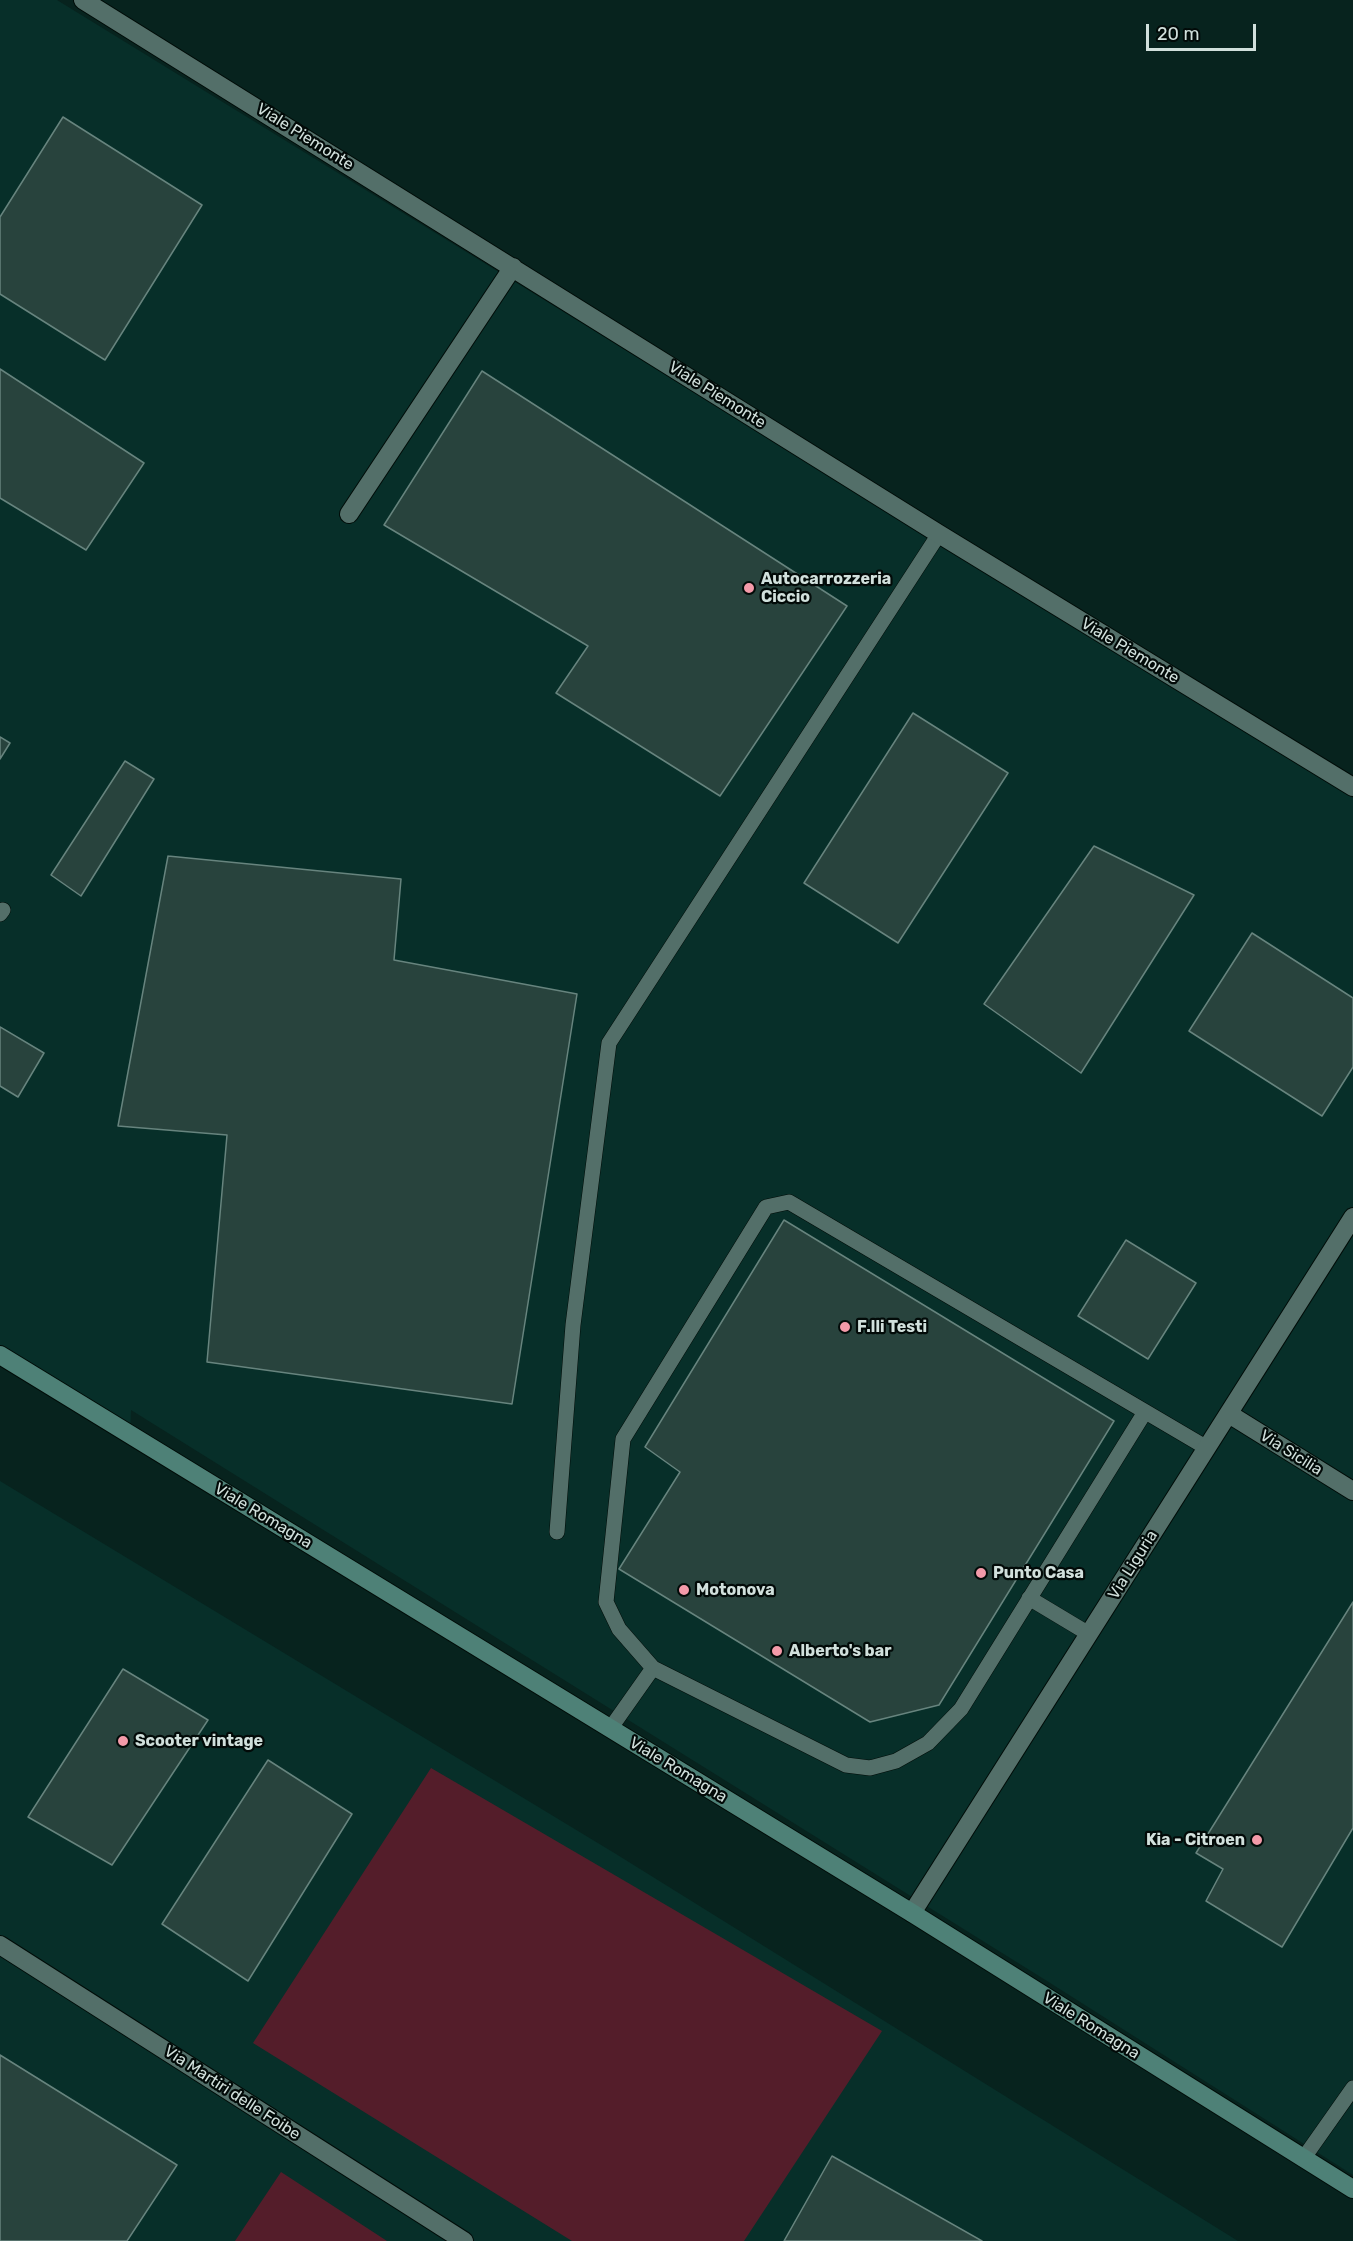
<!DOCTYPE html>
<style>
body{margin:0}
#map{position:relative;width:1353px;height:2241px;overflow:hidden;background:#07231e;font-family:Rubik,sans-serif}
canvas{display:block}
.scale{position:absolute;left:1146px;top:24px;width:110px;height:27px;box-sizing:border-box;border:3px solid #d1e0dc;border-top:0;padding-left:8px;font-size:18px;line-height:21px;white-space:nowrap;color:#d1e0dc;-webkit-text-stroke:4px #020a08;paint-order:stroke}
</style>
<div id="map">
<canvas width="1353" height="2241"></canvas>
<div class="scale">20 m</div>
</div>
<script>
const g = document.querySelector('canvas').getContext('2d');
g.lineJoin = 'round';
function paint(path, color) {
  g.fillStyle = color;
  g.fill(path, 'evenodd');
}
function poly(rows) {
  const path = new Path2D();
  for (const r of rows) {
    path.moveTo(r[0], r[1]);
    for (let i = 2; i < r.length; i += 2) path.lineTo(r[i], r[i + 1]);
  }
  return path;
}
function strokePath(path, color, width, dash) {
  g.strokeStyle = color;
  g.lineWidth = width;
  g.lineCap = dash ? 'butt' : 'round';
  g.setLineDash(dash || []);
  g.stroke(path);
}
function label(font, color, halo, rows, align = 'center') {
  g.font = font + ' Rubik,sans-serif';
  g.lineWidth = 4.5;
  g.setLineDash([]);
  g.textBaseline = 'middle';
  g.strokeStyle = halo;
  g.fillStyle = color;
  for (const [text, x, y, turn = 0] of rows) {
    g.save();
    g.translate(x, y);
    g.rotate((+turn || 0) * Math.PI / 180);
    g.textAlign = isNaN(turn) ? turn : align;
    if (halo) g.strokeText(text, 0, 0);
    g.fillText(text, 0, 0);
    g.restore();
  }
}
paint(poly([
 [0,0,57,0,1353,798,1353,2175,1047,1981,131,1410,130,1435,0,1355],
 [0,1481,616,1854,1238,2241,0,2241]
]), '#072f29');
paint(poly([
 [431,1768,882,2031,744,2241,572,2241,253,2043],
 [281,2172,387,2241,235,2241]
]), '#541d2a');
const building = poly([
 [63,117,202,205,105,360,0,294,0,217,63,117],
 [0,369,144,463,86,550,0,498,0,369],
 [482,371,847,606,720,796,556,693,588,646,384,525,482,371],
 [913,713,1008,773,898,943,804,883,913,713],
 [0,737,10,743,0,759,0,737],
 [125,761,154,779,81,896,51,875,125,761],
 [1094,846,1194,895,1081,1073,984,1004,1094,846],
 [168,856,401,879,394,960,577,994,512,1404,207,1362,227,1135,118,1126,168,856],
 [1252,933,1353,998,1353,1067,1322,1116,1189,1031,1252,933],
 [0,1027,44,1053,18,1097,0,1086,0,1027],
 [784,1220,1114,1421,939,1705,870,1722,619,1569,680,1472,645,1447,784,1220],
 [1126,1240,1196,1283,1148,1359,1078,1316,1126,1240],
 [1353,1602,1353,1828,1282,1947,1206,1901,1223,1869,1196,1853,1353,1602],
 [123,1669,208,1720,112,1865,28,1817,123,1669],
 [268,1760,352,1814,248,1981,162,1924,268,1760],
 [0,2055,177,2165,127,2241,0,2241,0,2055],
 [832,2156,982,2241,784,2241,832,2156]
]);
paint(building, '#28433d');
strokePath(building, '#67847e', 1.5);
const lane = poly([
 [0,914,3,910],
 [1145,1412,961,1709,928,1743,896,1761,870,1768,846,1765,653,1668,619,1629,606,1602,623,1439,766,1207,789,1202,1207,1448],
 [557,1532,573,1325,609,1043,939,534],
 [1029,1598,1089,1634],
 [610,1729,653,1668],
 [1303,2159,1353,2088]
]);
const street = poly([
 [83,0,939,534,1353,787],
 [349,514,513,267],
 [1229,1414,1353,1491],
 [912,1913,1353,1217],
 [0,1945,464,2241]
]);
const secondary = poly([
 [0,1355,912,1913,1353,2189]
]);
strokePath(lane, '#000c08', 16);
strokePath(street, '#000c08', 20);
strokePath(secondary, '#000c08', 20);
strokePath(lane, '#536f69', 15);
strokePath(street, '#536f69', 18);
strokePath(secondary, '#4e8177', 18);
for (const [x, y, r, color] of [
 [749,588,6,"#f39aa9"],
 [845,1327,6,"#f39aa9"],
 [981,1573,6,"#f39aa9"],
 [684,1590,6,"#f39aa9"],
 [777,1651,6,"#f39aa9"],
 [123,1741,6,"#f39aa9"],
 [1257,1840,6,"#f39aa9"]
]) {
  const dot = new Path2D();
  dot.arc(x, y, r, 0, 2 * Math.PI);
  g.fillStyle = color;
  g.fill(dot);
  strokePath(dot, '#020a08', 2);
}
label('16px', '#d1e0dc', '#020a08', [
 ["Viale Piemonte",305,137,32],
 ["Viale Piemonte",717,395,32],
 ["Viale Piemonte",1130,651,31],
 ["Via Sicilia",1291,1453,32],
 ["Viale Romagna",263,1516,31],
 ["Via Liguria",1133,1565,-58],
 ["Viale Romagna",678,1770,31],
 ["Viale Romagna",1091,2026,32],
 ["Via Martiri delle Foibe",232,2093,33]
]);
label('bold 16px', '#d1e0dc', '#020a08', [
 ["Autocarrozzeria",761,579],
 ["Ciccio",761,597],
 ["F.lli Testi",857,1327],
 ["Punto Casa",993,1573],
 ["Motonova",696,1590],
 ["Alberto's bar",789,1651],
 ["Scooter vintage",135,1741],
 ["Kia - Citroen",1245,1840,"right"]
], 'left');
</script>
